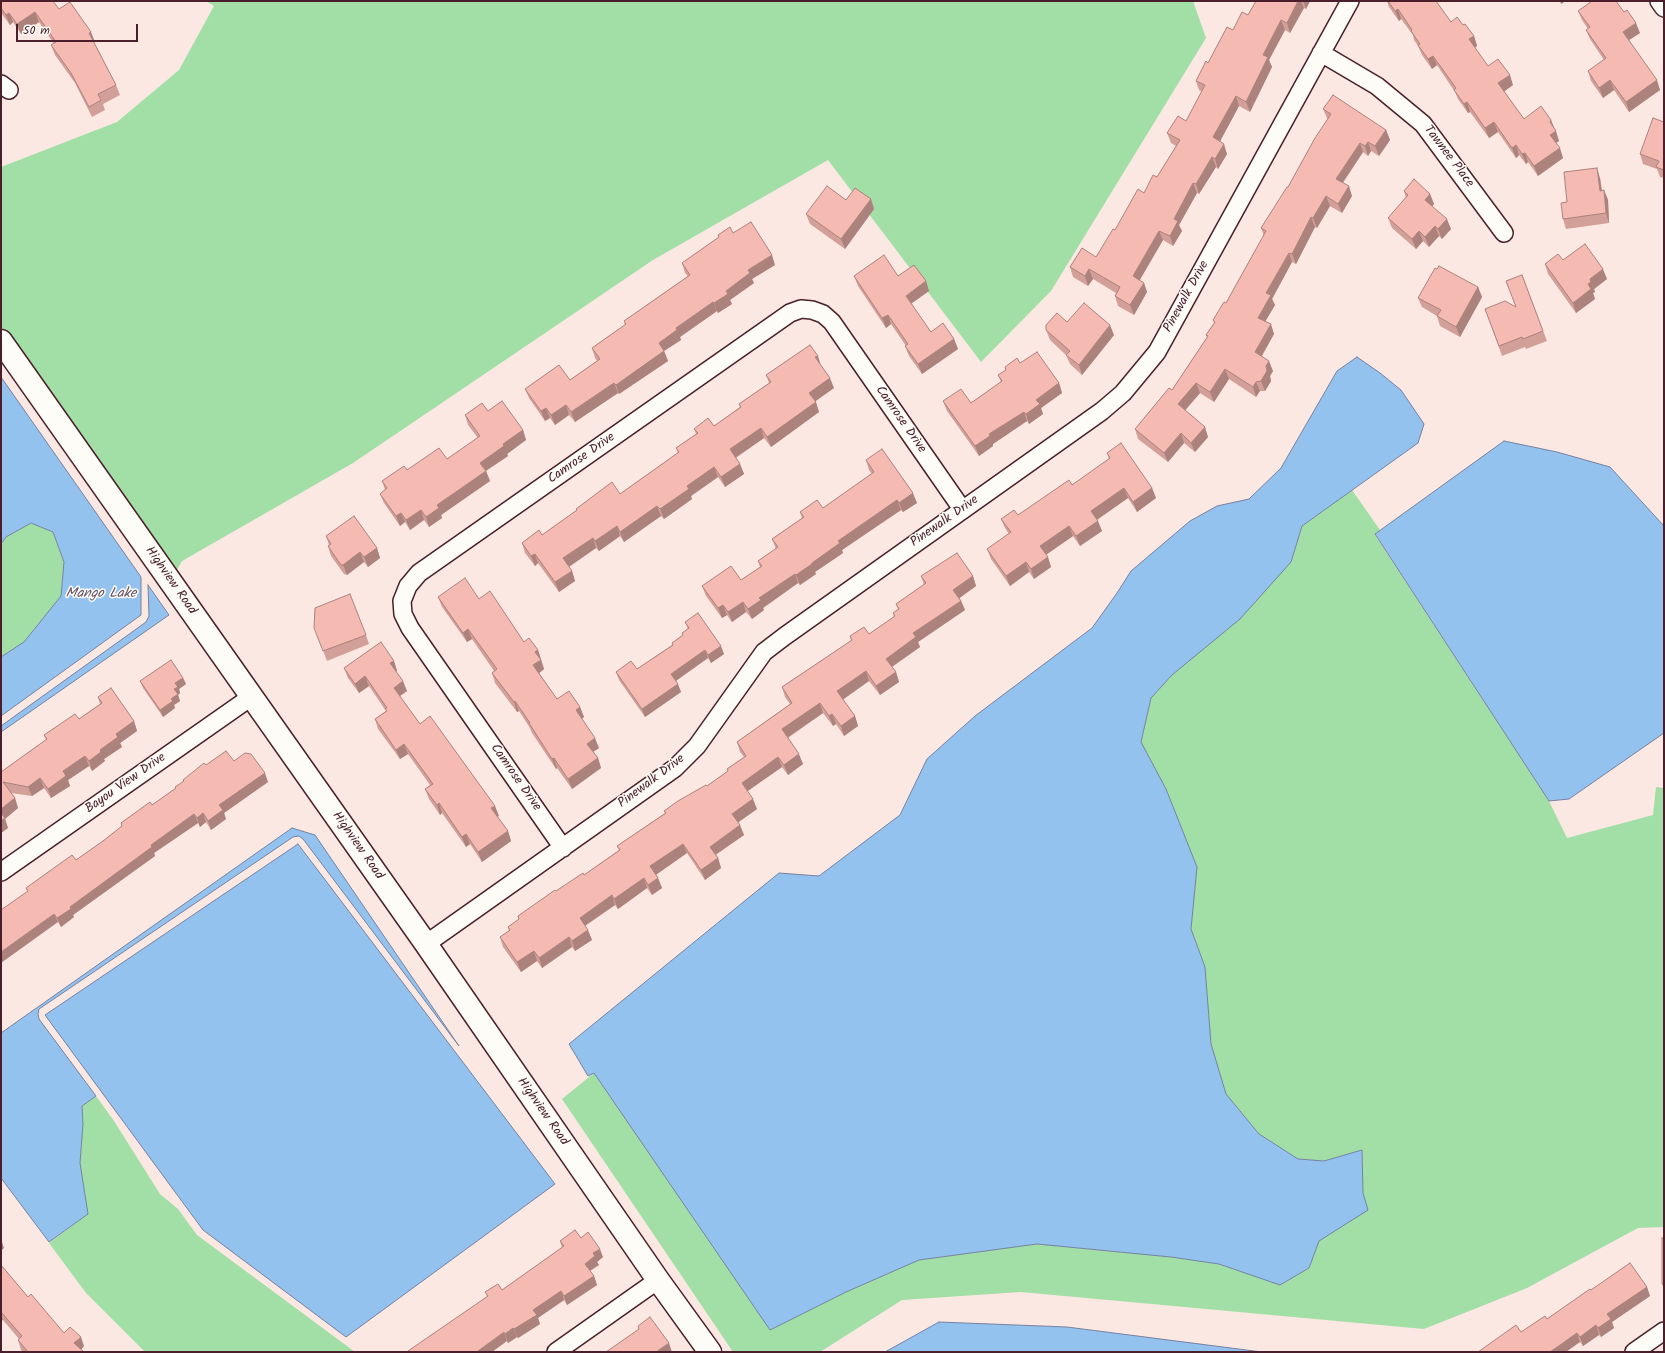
<!DOCTYPE html>
<style>
body{margin:0}
#map{position:relative;width:1665px;height:1353px;overflow:hidden;background:#fbe8e2;font-family:Kalam,sans-serif}
canvas{display:block}
.frame{position:absolute;inset:0;border:2px solid #4a1f2b;pointer-events:none}
.scale{position:absolute;left:16px;top:24px;width:122px;height:18px;box-sizing:border-box;border:2px solid #4a1f2b;border-top:0;padding-left:5px;font-size:12px;line-height:14px;white-space:nowrap;color:#4a1f2b;-webkit-text-stroke:3px #fdfcf7;paint-order:stroke}
</style>
<div id="map">
<canvas width="1665" height="1353"></canvas>
<div class="frame"></div>
<div class="scale">50 m</div>
</div>
<script>
const g = document.querySelector('canvas').getContext('2d');
g.lineJoin = 'round';
function paint(path, color) {
  g.fillStyle = color;
  g.fill(path, 'evenodd');
}
function poly(rows) {
  const path = new Path2D();
  for (const r of rows) {
    path.moveTo(r[0], r[1]);
    for (let i = 2; i < r.length; i += 2) path.lineTo(r[i], r[i + 1]);
  }
  return path;
}
function strokePath(path, color, width, dash) {
  g.strokeStyle = color;
  g.lineWidth = width;
  g.lineCap = dash ? 'butt' : 'round';
  g.setLineDash(dash || []);
  g.stroke(path);
}
function label(font, color, halo, rows, align = 'center') {
  g.font = font + ' Kalam,sans-serif';
  g.lineWidth = 3;
  g.setLineDash([]);
  g.textBaseline = 'middle';
  g.strokeStyle = halo;
  g.fillStyle = color;
  for (const [text, x, y, turn = 0] of rows) {
    g.save();
    g.translate(x, y);
    g.rotate((+turn || 0) * Math.PI / 180);
    g.textAlign = isNaN(turn) ? turn : align;
    if (halo) g.strokeText(text, 0, 0);
    g.fillText(text, 0, 0);
    g.restore();
  }
}
paint(poly([
 [206,1,1193,1,1206,38,1051,291,981,362,828,160,653,260,353,463,182,561,175,573,1,326,1,167,117,122,179,70,214,6],
 [1352,490,1380,530,1375,535,1549,801,1567,838,1653,815,1656,787,1664,788,1664,1227,1638,1228,1527,1288,1424,1329,1021,1292,902,1300,820,1352,733,1352,562,1099,594,1073,770,1330,846,1292,919,1260,1037,1244,1171,1257,1219,1264,1280,1285,1309,1268,1319,1241,1367,1210,1363,1193,1362,1150,1324,1161,1298,1159,1259,1134,1226,1094,1211,1044,1205,967,1191,929,1197,867,1166,789,1141,742,1151,698,1172,675,1291,562,1302,526],
 [31,523,53,532,64,562,61,596,24,642,1,657,1,544,6,537],
 [96,1096,114,1121,160,1194,178,1209,197,1235,355,1352,145,1352,86,1293,49,1243,88,1214,80,1163,83,1124,82,1106]
]), '#a1dfa6');
const water = poly([
 [1357,357,1380,373,1401,390,1424,424,1418,443,1302,526,1291,562,1240,619,1172,675,1151,698,1141,742,1166,789,1197,867,1191,929,1205,967,1211,1044,1226,1094,1259,1134,1298,1159,1324,1161,1362,1150,1363,1193,1368,1210,1319,1241,1309,1268,1280,1285,1219,1264,1171,1257,1037,1244,919,1260,846,1292,770,1330,594,1073,588,1076,569,1044,779,873,819,876,900,815,927,759,975,716,1092,628,1117,593,1131,571,1190,521,1217,506,1249,499,1281,468,1337,371,1357,357],
 [1,377,141,577,141,615,1,716,1,657,24,642,61,596,64,562,53,532,31,523,6,537,1,544,1,377],
 [1504,441,1557,452,1610,467,1664,526,1664,733,1569,799,1549,801,1375,534,1504,441],
 [148,585,169,615,1,732,1,726,146,622,149,616,148,585],
 [292,828,315,835,459,1046,303,839,299,836,293,837,39,1009,38,1014,39,1019,96,1096,82,1106,83,1124,80,1163,88,1214,49,1242,1,1178,1,1033,292,828],
 [298,844,555,1184,346,1337,203,1230,45,1015,298,844],
 [939,1322,1067,1327,1262,1352,885,1352,939,1322]
]);
paint(water, '#94c2ee');
strokePath(water, '#7681a0', 1);
const minor = poly([
 [1659,1,1664,8],
 [1321,53,1377,86,1423,124,1504,233],
 [1,84,9,90],
 [563,848,410,628,403,614,402,601,408,586,419,573,790,313,801,309,812,310,823,314,832,322,962,509],
 [1,872,251,697],
 [426,944,675,768,697,746,764,652,785,636,1102,411,1123,393,1157,352,1350,1],
 [556,1352,658,1280],
 [1634,1352,1664,1331]
]);
const tertiary = poly([
 [1,341,426,944,658,1280,710,1352]
]);
strokePath(minor, '#4a1f2b', 20);
strokePath(tertiary, '#4a1f2b', 25);
strokePath(minor, '#fdfcf7', 17);
strokePath(tertiary, '#fdfcf7', 22);
paint(poly([
 [1,1,59,9,95,42,94,42,116,85,120,95,103,104,105,110,92,117,75,83,55,55,51,45,54,44,39,22,21,34,13,22,10,25,1,13],
 [1256,1,1310,1,1306,9,1304,8,1290,33,1285,30,1269,60,1272,67,1250,112,1239,106,1220,141,1227,154,1218,169,1216,167,1199,194,1197,193,1179,225,1182,231,1173,246,1163,240,1140,280,1144,283,1147,292,1134,315,1118,306,1115,296,1116,293,1093,279,1088,286,1073,277,1070,267,1096,257,1115,230,1144,193,1157,177,1176,146,1171,143,1167,133,1186,121,1202,92,1199,90,1196,81,1233,30,1248,15],
 [1387,1,1436,1,1451,22,1463,25,1474,36,1477,46,1475,48,1488,66,1513,85,1504,91,1524,119,1551,120,1559,141,1556,143,1563,158,1538,176,1528,162,1526,164,1519,155,1516,158,1498,132,1489,138,1470,112,1468,113,1458,99,1455,92,1437,65,1432,69,1422,55,1418,46,1414,40,1413,35,1401,19,1399,21,1389,7],
 [1578,11,1624,12,1640,33,1629,40,1660,90,1629,112,1614,90,1603,98,1591,81,1588,71,1604,60,1590,39,1586,30,1588,29,1582,20],
 [1323,109,1386,130,1390,140,1379,156,1371,151,1368,156,1363,152,1343,183,1352,196,1342,213,1330,206,1317,228,1315,227,1296,264,1292,262,1272,299,1275,305,1265,321,1274,334,1262,356,1273,371,1270,376,1271,381,1265,391,1260,391,1256,397,1229,379,1214,402,1200,393,1185,410,1208,437,1195,452,1184,443,1168,462,1138,439,1135,429,1172,390,1207,337,1206,335,1214,323,1213,320,1226,303,1264,236,1261,228,1288,187,1328,120],
 [1664,122,1664,178,1660,177,1657,169,1643,164,1640,154],
 [1600,178,1602,190,1604,190,1608,200,1609,223,1566,229,1563,219,1567,202],
 [1404,191,1430,194,1434,204,1432,206,1451,229,1442,239,1439,236,1429,247,1423,241,1416,249,1392,228,1388,218,1406,198],
 [871,199,874,209,845,249,810,224,806,214,846,200],
 [733,233,775,265,752,279,754,283,730,300,732,304,718,313,717,311,680,337,681,340,664,351,668,361,619,394,618,393,575,422,569,415,555,425,550,418,545,421,529,398,525,389,570,380,597,361,595,358,592,348,625,325,624,321,688,276,685,273,682,263,719,238,718,235],
 [1563,260,1607,279,1594,289,1595,292,1593,293,1595,299,1576,313,1548,274,1545,264],
 [1437,269,1478,287,1482,297,1460,337,1440,326,1437,316,1422,307,1418,298],
 [1522,275,1547,341,1526,349,1525,347,1502,356,1485,309,1516,307],
 [854,276,898,276,926,281,929,291,911,304,931,332,954,339,958,349,922,374,909,356,905,346,906,346,891,324,886,328,858,286],
 [1067,322,1114,335,1082,375,1070,364,1066,355,1050,340,1046,330],
 [1020,363,1059,383,1062,393,1041,408,1043,414,1029,424,1027,421,993,444,993,446,979,456,947,411,943,401,971,403,1001,382,998,375,1006,370,1005,367],
 [821,366,834,388,815,401,819,412,771,447,764,438,736,458,740,464,744,474,725,487,718,477,691,496,692,499,664,519,661,516,624,542,620,536,599,551,596,548,569,567,572,571,575,581,559,592,538,563,535,566,525,553,522,543,542,535,576,511,576,509,620,494,678,453,676,448,696,434,694,429,714,426,740,407,739,404,769,383,766,375],
 [488,411,523,430,526,440,507,454,508,456,486,471,490,481,441,515,442,518,429,527,424,520,410,530,405,522,400,526,384,503,380,494,385,490,382,481,407,470,447,459,478,438,468,425,465,415],
 [1107,453,1152,488,1156,498,1137,512,1128,498,1097,520,1102,531,1080,546,1073,536,1046,555,1051,567,1034,579,1029,572,1010,586,991,559,987,549,1009,534,1005,528,1001,519,1018,515,1072,485,1109,459],
 [866,460,917,503,903,512,901,510,842,550,843,553,815,572,816,574,800,585,798,583,763,608,764,610,752,619,746,612,732,622,727,615,722,618,706,596,702,586,741,580,760,567,758,561,776,549,772,539,802,518,800,512,823,508,872,474,869,470],
 [326,536,377,548,380,558,368,567,364,562,347,575,344,574,331,556,328,546,329,545],
 [921,576,973,576,976,586,959,598,961,601,965,610,918,642,920,647,892,667,896,672,899,682,880,695,869,681,843,699,855,716,858,726,844,736,836,724,833,726,823,713,788,738,803,764,788,775,782,767,747,791,757,809,738,822,744,835,716,855,718,858,721,868,705,880,687,853,656,875,658,878,662,888,652,895,647,888,618,909,615,905,585,926,592,940,575,951,572,947,542,968,537,961,521,972,503,947,500,937,509,931,508,927,519,919,518,916,556,891,584,875,619,850,617,846,665,813,664,811,707,786,728,771,727,769,744,757,740,752,737,742,790,704,785,697,782,687,851,641,850,636,869,634,894,617,893,613,898,609,896,604,924,585],
 [438,597,479,599,524,642,538,650,544,669,539,673,557,699,580,707,584,717,582,719,599,748,593,752,598,758,601,768,572,789,557,768,556,769,532,733,530,728,519,711,517,712,495,683,492,673,494,671,472,639,467,642,442,607],
 [685,622,724,654,711,663,708,658,676,681,681,692,645,717,619,680,616,672,637,669,672,645,672,643,683,635,682,633,688,629],
 [366,635,369,644,327,661,318,637],
 [394,661,397,671,396,671,407,691,400,696,420,724,499,816,497,816,508,831,511,841,482,862,470,844,466,847,442,813,440,815,429,799,425,789,430,785,408,754,400,759,378,729,375,719,386,711,369,686,359,693,348,678,344,668],
 [183,678,186,684,179,689,180,693,178,695,180,701,174,705,175,708,163,717,143,688,140,681],
 [98,697,134,721,137,731,120,743,122,747,104,759,105,761,92,771,89,766,68,780,70,786,51,798,44,788,32,796,11,793,15,798,18,808,5,819,8,828,1,833,1,772,46,740,44,735,79,719,100,704],
 [234,761,268,782,224,813,226,819,211,830,206,822,200,827,198,823,154,853,155,856,73,915,74,917,61,927,58,922,27,891,26,888,76,860,103,841,122,826,121,823,152,805,176,788,206,765],
 [581,1238,603,1257,597,1262,599,1265,590,1271,594,1276,597,1285,567,1305,564,1300,538,1318,540,1324,518,1338,517,1337,508,1343,485,1292,502,1290,514,1282,562,1248,560,1241],
 [1664,1238,1664,1290,1662,1284],
 [1,1265,28,1297,64,1333,84,1346,81,1350,84,1352,23,1352,21,1350,18,1340,19,1339,3,1320,1,1321],
 [1647,1287,1650,1296,1612,1322,1614,1328,1601,1337,1599,1335,1583,1346,1580,1342,1521,1332,1547,1319,1591,1290]
]), '#d3a099');
paint(poly([
 [1298,1,1301,1,1304,8,1290,33,1287,23],
 [1303,1,1310,1,1306,9],
 [1560,1,1566,1,1561,4],
 [1398,9,1401,19,1399,21,1395,11],
 [35,12,39,22,21,34,17,24],
 [9,13,13,22,10,25,6,15],
 [1281,20,1285,30,1269,60,1272,67,1250,112,1246,102,1263,55],
 [1636,23,1640,33,1626,42,1623,32],
 [91,32,95,42,93,43,89,33],
 [1474,36,1477,46,1473,49,1469,39],
 [1433,56,1437,65,1432,69,1428,59],
 [1510,75,1513,85,1502,93,1498,83],
 [1610,80,1614,90,1603,98,1599,88],
 [1657,80,1660,90,1629,112,1626,102],
 [1236,96,1239,106,1217,147,1213,137],
 [1467,102,1470,112,1468,113,1464,104],
 [1551,120,1555,130,1550,122],
 [1494,122,1498,132,1489,138,1485,128],
 [1386,130,1390,140,1379,156,1375,146],
 [1556,131,1559,141,1554,144,1550,135],
 [1368,142,1371,151,1368,156,1365,146],
 [1360,143,1363,152,1339,188,1336,179],
 [1224,144,1227,154,1218,169,1215,159],
 [1516,145,1519,155,1516,158,1512,148],
 [1560,148,1563,158,1538,176,1534,166],
 [1525,153,1528,162,1526,164,1522,154],
 [1212,157,1216,167,1199,194,1196,184],
 [1597,168,1600,178,1603,201,1600,191],
 [1193,183,1197,193,1179,225,1182,231,1173,246,1170,236,1174,219],
 [1349,186,1352,196,1342,213,1338,204],
 [1604,190,1608,200,1609,223,1606,213],
 [1430,194,1434,204,1429,210,1425,200],
 [1326,196,1330,206,1317,228,1313,218],
 [871,199,874,209,845,249,841,239],
 [1311,217,1315,227,1296,264,1292,254],
 [1447,219,1451,229,1442,239,1438,229],
 [1435,226,1439,236,1429,247,1425,237],
 [1159,231,1163,240,1136,286,1133,276],
 [1419,231,1423,241,1416,249,1412,239],
 [1289,253,1292,262,1272,299,1275,305,1262,327,1258,318,1266,293],
 [772,255,775,265,752,279,754,283,730,300,732,304,718,313,714,303,726,291,748,270],
 [1089,269,1093,279,1088,286,1085,276],
 [1603,269,1607,279,1594,289,1595,292,1593,293,1595,299,1576,313,1573,303,1588,284,1590,279],
 [926,281,929,291,909,305,906,296],
 [1144,283,1147,292,1134,315,1130,305],
 [1478,287,1482,297,1460,337,1456,327],
 [713,302,717,311,680,337,681,340,664,351,668,361,619,394,616,385,659,343,676,328],
 [888,315,891,324,886,328,882,318],
 [1271,324,1274,334,1258,362,1255,352],
 [1110,325,1114,335,1082,375,1079,365],
 [954,339,958,349,922,374,918,364],
 [818,356,821,366,815,357],
 [1269,361,1273,371,1270,376,1271,381,1265,391,1261,381,1266,366],
 [1225,369,1229,379,1214,402,1210,392],
 [830,378,834,388,813,403,809,393],
 [1256,382,1260,391,1256,397,1253,387],
 [614,383,618,393,575,422,571,412],
 [1059,383,1062,393,1041,408,1043,414,1029,424,1026,414,1036,400],
 [1196,383,1200,393,1182,414,1178,404],
 [816,402,819,412,771,447,767,437],
 [566,405,569,415,555,425,551,415],
 [546,408,550,418,545,421,541,411],
 [1024,412,1027,421,993,444,993,446,979,456,975,446,989,434],
 [1205,427,1208,437,1195,452,1191,443],
 [761,428,764,438,733,459,730,449],
 [523,430,526,440,507,454,508,456,484,472,480,463,503,444],
 [1181,433,1184,443,1168,462,1164,453],
 [740,464,744,474,725,487,721,477],
 [714,467,718,477,691,496,692,499,664,519,660,509,687,486],
 [486,471,490,481,441,515,442,518,429,527,426,517,437,505],
 [1124,488,1128,498,1095,521,1091,511],
 [1152,488,1156,498,1137,512,1133,502],
 [913,493,917,503,903,512,899,503],
 [897,500,901,510,842,550,843,553,815,572,816,574,800,585,796,575,838,541],
 [657,506,661,516,624,542,620,532],
 [421,510,424,520,410,530,406,520],
 [401,513,405,522,400,526,396,516],
 [1098,521,1102,531,1080,546,1076,536],
 [617,526,620,536,599,551,595,541],
 [1069,526,1073,536,1044,556,1040,546],
 [593,538,596,548,567,568,563,558],
 [377,548,380,558,368,567,364,557],
 [360,552,364,562,347,575,343,565],
 [535,554,538,563,535,566,531,556],
 [1048,557,1051,567,1034,579,1031,569],
 [1026,562,1029,572,1010,586,1006,576],
 [572,571,575,581,559,592,555,582],
 [795,574,798,583,763,608,764,610,752,619,748,609,759,598],
 [973,576,976,586,957,600,953,590],
 [961,601,965,610,918,642,920,647,890,668,886,659,913,633],
 [743,602,746,612,732,622,728,612],
 [723,605,727,615,722,618,718,608],
 [468,629,472,639,467,642,463,633],
 [721,646,724,654,711,663,708,655],
 [538,650,544,669,537,675,533,665,535,652],
 [705,650,708,658,674,682,671,674],
 [394,661,397,671,394,673,390,663],
 [866,671,869,681,841,701,837,691],
 [896,672,899,682,880,695,876,686],
 [365,676,369,686,359,693,355,684],
 [183,678,186,684,179,689,180,693,178,695,180,701,174,705,175,708,163,717,160,710,174,689,175,683],
 [403,681,407,691,397,698,394,688],
 [678,684,681,692,645,717,642,709],
 [515,701,519,711,517,712,514,702],
 [820,703,823,713,785,739,782,729],
 [580,707,584,717,579,720,576,710],
 [832,714,836,724,833,726,829,716],
 [855,716,858,726,844,736,841,726],
 [134,721,137,731,120,743,122,747,104,759,105,761,92,771,89,761,116,734],
 [595,738,599,748,591,753,587,744],
 [404,744,408,754,400,759,396,750],
 [799,754,803,764,788,775,784,765],
 [85,756,89,766,68,780,70,786,51,798,48,789,63,771],
 [778,757,782,767,745,793,742,783],
 [554,758,557,768,556,769,552,759],
 [598,758,601,768,572,789,568,779],
 [265,773,268,782,224,813,226,819,211,830,208,821,219,805],
 [40,778,44,788,32,796,28,787],
 [15,798,18,808,5,819,8,828,1,833,1,809],
 [753,799,757,809,736,824,732,814],
 [439,803,442,813,440,815,437,805],
 [495,806,499,816,495,818,491,808],
 [203,813,206,822,200,827,197,818],
 [194,814,198,823,154,853,155,856,73,915,74,917,61,927,57,918,70,907,151,845],
 [740,825,744,835,713,856,710,847],
 [508,831,511,841,482,862,478,852],
 [466,834,470,844,466,847,462,837],
 [683,844,687,853,654,876,650,866],
 [718,858,721,868,705,880,701,870],
 [644,878,647,888,618,909,614,899],
 [658,878,662,888,652,895,648,885],
 [612,895,615,905,583,927,580,918],
 [54,914,58,922,1,963,1,952],
 [588,930,592,940,575,951,572,941],
 [569,937,572,947,542,968,539,958],
 [534,951,537,961,521,972,517,962],
 [1,1239,4,1248,1,1251],
 [600,1249,603,1257,597,1262,599,1265,588,1272,585,1264,593,1253],
 [594,1276,597,1285,567,1305,564,1296],
 [1647,1287,1650,1296,1612,1322,1614,1328,1601,1337,1598,1328,1607,1314],
 [561,1291,564,1300,538,1318,540,1324,518,1338,514,1329,533,1310],
 [1,1315,3,1320,1,1321],
 [1596,1325,1599,1335,1583,1346,1580,1337],
 [513,1328,517,1337,508,1343,505,1334],
 [504,1332,507,1341,492,1352,478,1352,478,1351],
 [1577,1333,1580,1342,1566,1352,1550,1352],
 [81,1337,84,1346,79,1352,74,1343],
 [669,1343,672,1352,656,1352]
]), '#ac827d');
const building = poly([
 [1,1,53,1,59,9,70,2,91,32,89,33,116,85,98,94,101,100,89,107,71,73,51,45,56,42,35,12,17,24,9,13,6,15,1,8,1,1],
 [1256,1,1298,1,1287,23,1281,20,1263,55,1268,57,1246,102,1236,96,1213,137,1224,144,1215,159,1212,157,1196,184,1193,183,1174,219,1178,221,1170,236,1159,231,1133,276,1144,283,1130,305,1115,296,1120,287,1089,269,1085,276,1070,267,1082,248,1096,257,1113,229,1115,230,1138,189,1144,193,1153,175,1157,177,1180,140,1167,133,1178,116,1186,121,1205,85,1196,81,1206,61,1208,63,1227,27,1233,30,1242,12,1248,15,1256,1],
 [1388,1,1436,1,1451,22,1457,17,1463,25,1465,24,1474,36,1469,39,1488,66,1498,59,1510,75,1498,83,1524,119,1541,106,1551,120,1550,122,1556,131,1550,135,1560,148,1534,166,1525,153,1522,154,1516,145,1512,148,1494,122,1485,128,1467,102,1464,104,1454,90,1456,88,1433,56,1428,59,1418,45,1420,44,1411,31,1412,30,1398,9,1395,11,1388,1],
 [1592,1,1616,1,1624,12,1627,10,1636,23,1623,32,1657,80,1626,102,1610,80,1599,88,1588,71,1606,58,1586,30,1590,27,1578,11,1592,1],
 [1333,95,1386,130,1375,146,1368,142,1365,146,1360,143,1336,179,1349,186,1338,204,1326,196,1313,218,1311,217,1292,254,1289,253,1266,293,1271,295,1258,318,1271,324,1255,352,1269,361,1266,366,1267,371,1261,381,1256,382,1253,387,1225,369,1210,392,1196,383,1178,404,1205,427,1191,443,1181,433,1164,453,1135,429,1169,388,1172,390,1208,336,1206,335,1215,322,1213,320,1224,302,1226,303,1266,231,1261,228,1287,187,1288,187,1315,138,1331,114,1323,109,1333,95],
 [1653,118,1664,122,1664,170,1656,167,1659,161,1640,154,1653,118],
 [1597,168,1600,191,1604,190,1606,213,1563,219,1561,203,1567,202,1564,172,1597,168],
 [1414,179,1430,194,1425,200,1447,219,1438,229,1435,226,1425,237,1419,231,1412,239,1388,218,1408,195,1404,191,1414,179],
 [827,186,846,200,855,188,871,199,841,239,806,214,827,186],
 [751,222,772,255,748,270,750,273,726,291,728,294,714,303,713,302,676,328,677,330,659,343,664,351,616,385,614,383,571,412,566,405,551,415,546,408,541,411,525,389,559,365,570,380,600,359,592,348,626,324,624,321,690,275,682,263,719,237,718,235,730,227,733,233,751,222],
 [1585,244,1603,269,1590,279,1591,282,1588,284,1591,289,1573,303,1545,264,1558,254,1563,260,1585,244],
 [884,255,898,276,914,265,926,281,906,296,931,332,943,323,954,339,918,364,905,346,908,344,888,315,882,318,854,276,884,255],
 [1439,266,1478,287,1456,327,1437,316,1441,310,1418,298,1435,268,1437,269,1439,266],
 [1522,275,1543,331,1523,339,1522,337,1499,346,1485,309,1505,301,1516,307,1506,281,1522,275],
 [1084,303,1110,325,1079,365,1066,355,1070,351,1046,330,1046,325,1057,313,1067,322,1084,303],
 [810,345,818,356,815,357,830,378,809,393,816,402,767,437,761,428,730,449,740,464,721,477,714,467,687,486,689,489,660,509,657,506,620,532,617,526,595,541,593,538,563,558,572,571,555,582,535,554,531,556,522,543,539,530,542,535,577,510,576,509,612,482,620,494,679,452,676,448,698,433,694,429,708,418,714,426,741,407,739,404,771,382,766,375,810,345],
 [1037,352,1059,383,1036,400,1040,404,1026,414,1024,412,989,434,990,436,975,446,943,401,961,389,971,403,1002,381,998,375,1006,370,1005,367,1017,358,1020,363,1037,352],
 [502,401,523,430,503,444,504,446,480,463,486,471,437,505,439,508,426,517,421,510,406,520,401,513,396,516,380,494,387,488,382,481,404,466,407,470,439,448,447,459,480,436,465,415,482,403,488,411,502,401],
 [1121,443,1152,488,1133,502,1124,488,1091,511,1098,521,1076,536,1069,526,1040,546,1048,557,1031,569,1026,562,1006,576,987,549,1011,532,1001,519,1014,510,1018,515,1069,480,1072,485,1110,458,1107,453,1121,443],
 [882,449,913,493,899,503,897,500,838,541,840,543,812,563,812,564,796,575,795,574,759,598,761,600,748,609,743,602,728,612,723,605,718,608,702,586,731,566,741,580,762,566,758,561,778,547,772,539,804,517,800,512,817,500,823,508,874,472,866,460,882,449],
 [354,516,377,548,364,557,360,552,343,565,341,565,328,546,331,544,326,536,354,516],
 [957,553,973,576,953,590,961,601,913,633,916,637,886,659,896,672,876,686,866,671,837,691,855,716,841,726,832,714,829,716,820,703,782,729,799,754,784,765,778,757,742,783,753,799,732,814,740,825,710,847,718,858,701,870,683,844,650,866,658,878,648,885,644,878,614,899,612,895,580,918,588,930,572,941,569,937,539,958,534,951,517,962,500,937,510,930,508,927,519,919,518,916,555,890,556,891,583,873,584,875,620,850,617,846,666,813,664,811,678,801,706,785,707,786,728,771,727,769,746,756,737,742,792,703,782,687,852,640,850,636,864,627,869,634,895,616,893,613,899,609,896,604,926,583,921,576,957,553],
 [465,578,479,599,490,591,524,642,529,638,538,650,535,652,541,660,533,665,557,699,569,691,580,707,576,710,595,738,587,744,598,758,568,779,554,758,552,759,529,723,530,723,515,701,514,702,492,673,497,669,468,629,463,633,438,597,465,578],
 [350,594,366,635,323,651,314,628,315,608,350,594],
 [698,613,721,646,708,655,705,650,671,674,678,684,642,709,616,672,631,661,637,669,673,645,672,643,683,635,682,633,689,628,685,622,698,613],
 [381,642,394,661,390,663,403,681,394,688,420,724,430,716,495,806,491,808,508,831,478,852,466,834,462,837,439,803,437,805,425,789,433,784,404,744,396,750,375,719,387,711,385,709,387,708,365,676,355,684,344,668,381,642],
 [171,660,183,678,175,683,178,687,174,689,178,694,171,699,173,701,160,710,140,681,171,660],
 [111,688,134,721,116,734,118,737,100,750,101,752,89,761,85,756,63,771,66,776,48,789,40,778,28,787,3,782,15,798,1,809,1,772,47,739,44,735,75,714,79,719,102,703,98,697,111,688],
 [226,751,234,761,245,753,251,754,265,773,219,805,223,810,208,821,203,813,197,818,194,814,151,845,152,847,70,907,71,909,57,918,54,914,1,952,1,910,28,891,26,888,72,855,76,860,103,841,122,826,121,823,150,802,152,805,176,788,175,787,184,781,183,780,204,763,206,765,226,751],
 [1,813,5,818,1,821,1,813],
 [575,1230,581,1238,588,1232,600,1249,593,1253,595,1256,585,1264,594,1276,564,1296,561,1291,533,1310,537,1315,514,1329,513,1328,505,1334,504,1332,478,1351,478,1352,408,1352,408,1351,488,1296,485,1292,498,1284,502,1290,564,1246,560,1241,575,1230],
 [1662,1238,1664,1238,1664,1284,1662,1284,1662,1238],
 [1630,1263,1647,1287,1607,1314,1611,1319,1598,1328,1596,1325,1580,1337,1577,1333,1550,1352,1478,1352,1516,1325,1521,1332,1545,1316,1547,1319,1590,1289,1591,1290,1630,1263],
 [1,1265,28,1297,31,1294,64,1333,70,1327,81,1337,74,1343,84,1352,28,1352,18,1340,22,1336,1,1312,1,1265],
 [650,1317,669,1343,656,1352,606,1352,639,1329,638,1326,650,1317]
]);
paint(building, '#f5bab2');
strokePath(building, '#ac827d', 1);
label('13px', '#4a1f2b', '#fdfcf7', [
 ["Tawnee Place",1448,157,53],
 ["Pinewalk Drive",1187,297,-61],
 ["Camrose Drive",900,420,55],
 ["Camrose Drive",582,459,-35],
 ["Pinewalk Drive",945,522,-35],
 ["Highview Road",170,581,55],
 ["Camrose Drive",515,778,55],
 ["Pinewalk Drive",652,782,-37],
 ["Bayou View Drive",126,784,-35],
 ["Highview Road",357,846,55],
 ["Highview Road",542,1112,55]
]);
label('italic 14px', '#605066', '#fdfcf7', [
 ["Mango Lake",101,595]
]);
</script>
